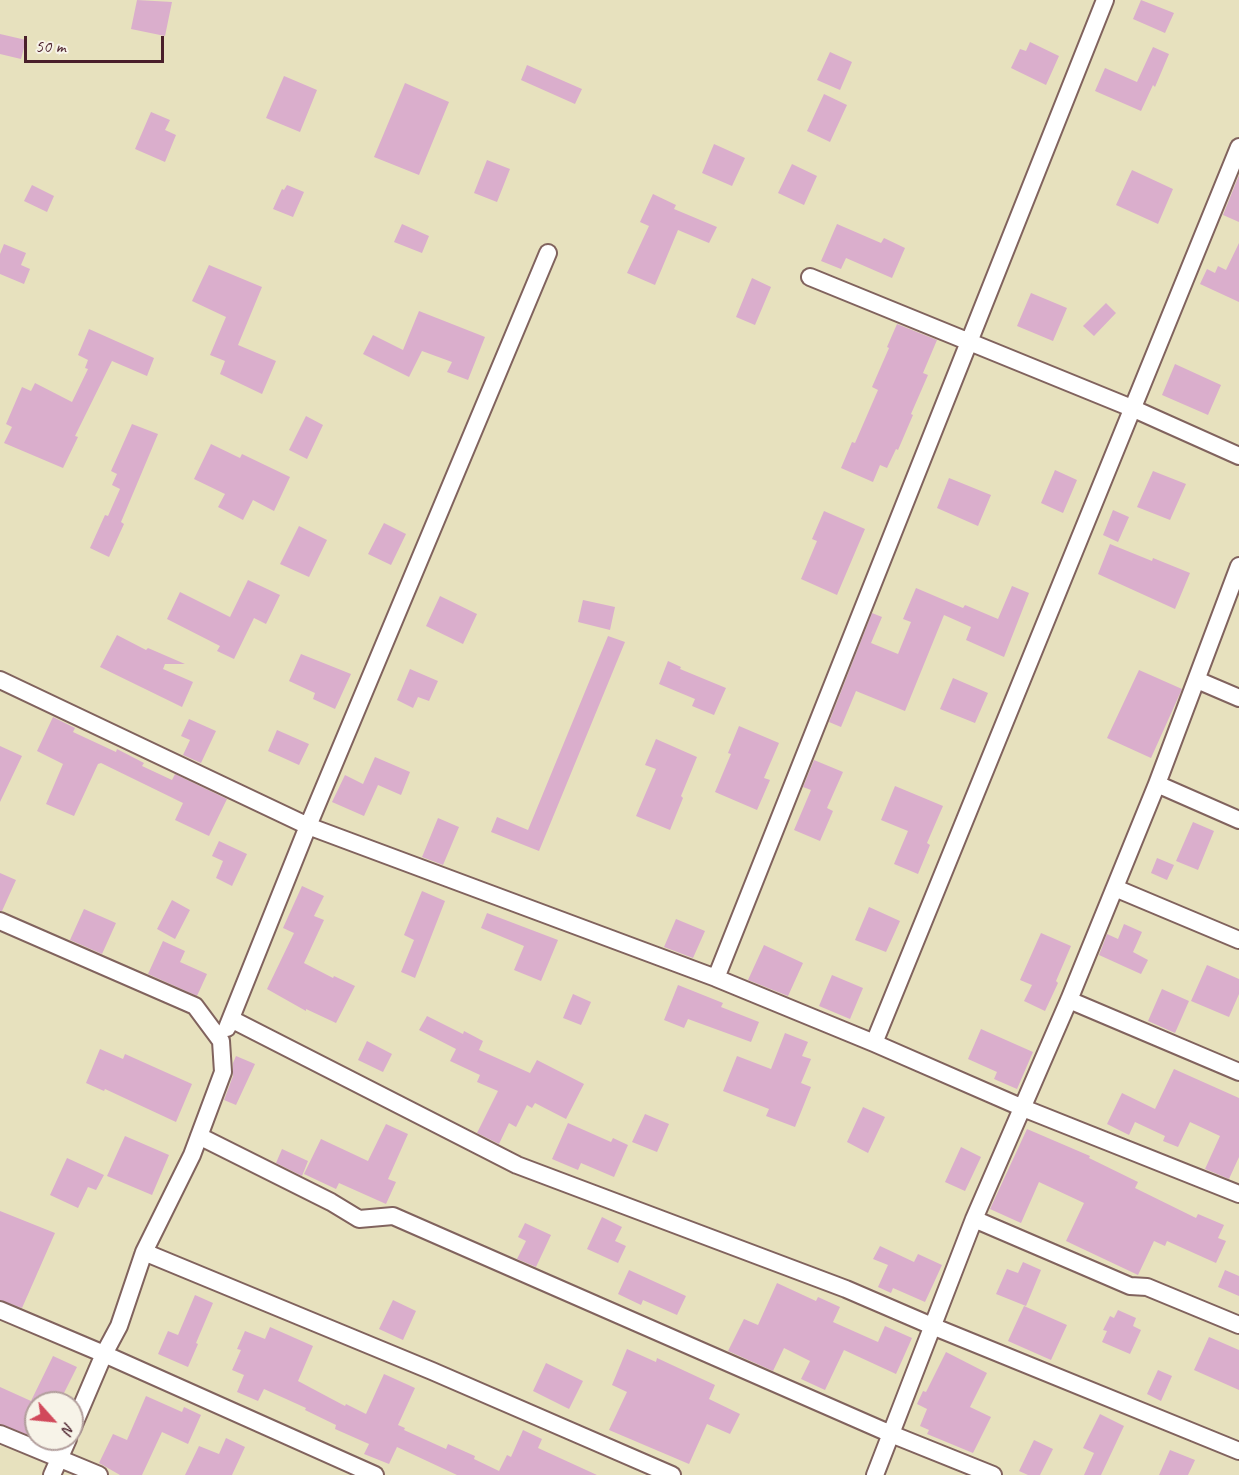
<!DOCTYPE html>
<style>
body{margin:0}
#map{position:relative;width:1239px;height:1475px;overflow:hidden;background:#e7e1be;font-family:Caveat,sans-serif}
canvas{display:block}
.north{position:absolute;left:24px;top:1391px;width:60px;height:60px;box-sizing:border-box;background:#f7f3e8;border:2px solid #b29e9c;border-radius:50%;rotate:117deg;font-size:16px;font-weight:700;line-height:24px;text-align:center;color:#4a1f2b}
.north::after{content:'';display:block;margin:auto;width:21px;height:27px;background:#d1495b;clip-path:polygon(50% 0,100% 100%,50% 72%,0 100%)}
.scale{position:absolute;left:24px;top:36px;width:140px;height:27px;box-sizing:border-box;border:3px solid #4a1f2b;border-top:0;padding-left:8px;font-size:18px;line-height:21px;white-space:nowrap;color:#4a1f2b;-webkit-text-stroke:4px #f7f3e8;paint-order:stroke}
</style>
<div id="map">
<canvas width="1239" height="1475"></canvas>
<div class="north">N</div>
<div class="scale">50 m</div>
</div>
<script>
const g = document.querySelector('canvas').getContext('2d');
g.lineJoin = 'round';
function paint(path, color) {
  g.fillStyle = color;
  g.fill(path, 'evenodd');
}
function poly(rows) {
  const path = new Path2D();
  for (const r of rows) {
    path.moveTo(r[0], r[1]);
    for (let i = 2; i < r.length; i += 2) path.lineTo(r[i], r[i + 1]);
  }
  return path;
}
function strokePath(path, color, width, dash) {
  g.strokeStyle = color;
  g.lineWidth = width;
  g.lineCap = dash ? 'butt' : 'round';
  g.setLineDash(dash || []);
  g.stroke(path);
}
paint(poly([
 [137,0,172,2,165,36,131,29],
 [1141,0,1174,13,1165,33,1133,19],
 [0,34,26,40,21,59,0,54],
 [1030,42,1059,56,1046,85,1011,68,1020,49,1026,51],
 [1153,47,1169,54,1155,87,1153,85,1141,111,1095,91,1105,68,1137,82],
 [830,52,852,62,840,90,817,80],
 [527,65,582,89,575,104,521,80],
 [284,76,317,90,300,132,266,118],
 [405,83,449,102,419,175,374,157],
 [824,94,847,105,830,142,807,131],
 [151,112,170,120,165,130,176,135,165,162,135,149],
 [714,144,745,158,732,186,702,173],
 [487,160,510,169,497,202,474,193],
 [792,164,817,176,804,205,778,193],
 [1132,170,1173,189,1158,224,1116,205],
 [1239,175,1239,222,1223,215],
 [32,185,54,196,47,212,24,201],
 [287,185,304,192,293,217,273,209,282,189,284,190],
 [653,194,676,205,674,209,717,227,709,243,678,230,655,285,627,273,649,226,640,222],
 [402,224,429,236,422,253,394,242],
 [837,224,881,243,884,238,905,248,892,278,846,258,841,269,821,261],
 [1239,243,1239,302,1200,284,1207,269,1215,273,1218,266,1226,270],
 [4,244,26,253,21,265,30,269,24,284,0,274,0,254],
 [209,265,262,287,238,345,276,361,262,394,220,374,225,361,210,355,226,317,192,301],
 [752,278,771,287,755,325,736,317],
 [1031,293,1067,308,1053,341,1017,326],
 [1106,303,1116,313,1094,336,1083,326],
 [419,311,485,337,468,380,447,372,452,362,422,351,409,377,363,354,373,335,403,350],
 [897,324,937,340,923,373,928,375,911,414,913,415,898,450,896,449,887,468,880,465,873,482,841,468,852,442,855,443,878,390,872,387,889,348,887,347],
 [89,329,154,358,147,376,112,361,75,436,78,437,63,468,4,443,12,427,6,424,22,387,31,391,35,383,72,402,88,369,85,368,88,360,78,355],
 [1175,364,1221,385,1208,415,1162,395],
 [306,416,323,425,307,459,289,450],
 [132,424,158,434,121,522,124,524,109,557,90,548,105,515,108,516,120,489,112,485,117,474,111,471],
 [211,444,240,458,242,454,290,477,274,511,253,500,243,520,218,507,225,494,194,479],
 [1055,470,1077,480,1063,513,1041,503],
 [1153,471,1186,484,1170,520,1137,507],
 [949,478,991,495,978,526,937,508],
 [1113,510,1129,517,1118,542,1103,535],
 [824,511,865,529,837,595,801,579,817,541,812,539],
 [384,523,406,534,391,565,368,554],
 [299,526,327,540,309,577,280,564],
 [1110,544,1152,561,1153,558,1190,573,1175,609,1098,574],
 [248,580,280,595,266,624,254,618,234,659,217,651,220,646,167,619,180,592,230,617],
 [1012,586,1029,593,1004,657,966,640,971,627,944,615,905,711,856,691,841,727,829,722,872,613,882,617,871,643,898,654,911,622,903,619,916,588,963,608,965,605,998,619],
 [440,596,477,614,463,644,426,626],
 [583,600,615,607,610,630,578,622],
 [117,635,146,650,148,648,185,664,165,664,163,669,193,682,182,707,100,667],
 [608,636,625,642,539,851,491,832,497,817,528,830],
 [301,654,351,674,335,709,313,699,315,693,289,681],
 [668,661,681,667,680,669,726,688,714,715,692,706,695,699,659,684],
 [410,669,438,681,429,701,418,697,413,708,397,700],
 [1139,670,1182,689,1151,758,1107,738],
 [953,678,988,693,975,723,940,709],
 [53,717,75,728,73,732,116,752,117,749,144,763,142,766,172,780,175,774,227,799,209,836,175,820,183,803,101,763,98,764,74,816,46,804,63,764,37,751],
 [189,719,216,731,201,763,183,755,190,740,181,736],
 [739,726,779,743,764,778,770,780,757,810,715,792,731,754,728,753],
 [277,730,309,744,299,765,268,751],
 [656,739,697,757,681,796,683,798,670,830,636,816,656,769,645,765],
 [0,746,22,756,0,802],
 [375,757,410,772,401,795,378,785,364,816,332,802,345,775,363,784],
 [814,760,843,772,827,808,833,811,820,841,794,830,811,790,803,787],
 [895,786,943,806,927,843,930,845,918,874,894,864,908,831,881,820],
 [438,818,459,827,443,865,422,857],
 [1193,822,1214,831,1198,870,1176,861],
 [219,841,247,854,232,886,216,878,223,861,212,856],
 [1157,858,1174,865,1167,880,1151,873],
 [0,873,16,880,2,911,0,911],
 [302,886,324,896,314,916,324,920,304,963,333,978,334,976,355,986,336,1023,306,1009,306,1011,267,989,294,933,283,928],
 [422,891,445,901,415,978,401,972,414,940,404,935],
 [172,900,190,910,175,939,157,929],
 [869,907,900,921,886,952,855,940],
 [84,909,116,923,102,954,70,940],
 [487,913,558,940,541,981,514,970,524,946,481,928],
 [676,919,705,931,693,958,664,947],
 [1124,924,1142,932,1133,952,1148,960,1141,974,1099,955,1107,934,1118,939],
 [1041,933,1071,946,1056,981,1058,983,1045,1011,1024,1001,1032,985,1020,980],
 [163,941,185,951,180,962,207,974,197,996,148,974],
 [764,945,803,963,788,996,748,980],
 [1207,965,1239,979,1239,994,1229,1017,1191,1001],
 [832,975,863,988,850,1019,819,1006],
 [678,985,723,1003,721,1007,759,1022,751,1042,688,1019,684,1028,664,1020],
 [1162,989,1189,1001,1175,1033,1148,1021],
 [573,994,591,1002,581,1025,563,1018],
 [427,1016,463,1034,464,1031,483,1041,479,1050,530,1073,537,1060,584,1084,566,1119,535,1103,532,1108,527,1105,516,1127,509,1123,499,1144,477,1133,498,1091,477,1082,480,1075,450,1061,456,1049,419,1030],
 [981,1029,1033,1052,1017,1089,994,1079,997,1072,968,1059],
 [785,1033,808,1042,802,1056,811,1059,801,1083,811,1087,795,1127,766,1116,769,1109,723,1091,737,1056,771,1069],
 [367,1041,392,1054,383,1072,358,1060],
 [100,1049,123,1059,125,1054,192,1084,176,1122,105,1089,104,1091,86,1083],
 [236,1056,255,1064,236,1105,224,1100,233,1076,233,1063],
 [1174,1069,1239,1098,1239,1157,1229,1179,1205,1169,1220,1136,1190,1122,1178,1147,1163,1141,1165,1136,1135,1122,1129,1135,1107,1124,1122,1093,1155,1109],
 [863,1107,885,1117,868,1153,847,1142],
 [645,1114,669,1124,657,1152,632,1142],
 [568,1123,611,1142,613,1138,628,1145,614,1177,581,1163,578,1170,552,1159],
 [386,1124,408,1134,388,1179,396,1182,386,1204,339,1183,336,1189,304,1174,321,1139,368,1161],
 [1027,1129,1090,1156,1089,1158,1138,1182,1135,1188,1196,1218,1198,1214,1224,1225,1218,1238,1226,1241,1216,1263,1167,1241,1165,1246,1154,1241,1138,1275,1066,1241,1084,1203,1039,1182,1021,1223,990,1209],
 [125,1136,169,1155,152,1195,107,1176],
 [961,1147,981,1157,965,1191,945,1182],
 [282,1149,308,1161,302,1176,276,1163],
 [67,1158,104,1175,96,1190,88,1187,78,1208,50,1195],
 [0,1211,55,1233,22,1308,0,1300],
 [602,1217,622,1227,615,1241,626,1246,618,1263,587,1249],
 [525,1223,551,1235,536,1267,517,1259,526,1241,518,1237],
 [880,1246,914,1262,918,1254,942,1265,925,1302,893,1288,891,1293,878,1287,888,1265,873,1259],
 [1023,1262,1041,1270,1026,1306,996,1294,1007,1269,1018,1273],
 [629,1270,686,1296,677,1315,643,1300,641,1305,618,1294],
 [1225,1270,1239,1276,1239,1296,1218,1287],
 [777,1283,816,1301,818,1297,840,1307,833,1322,878,1342,885,1326,912,1338,896,1374,844,1350,825,1390,801,1379,810,1361,784,1348,773,1371,728,1351,744,1319,758,1325],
 [195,1295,213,1303,196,1343,198,1344,188,1367,158,1354,168,1331,178,1335],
 [393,1300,416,1311,403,1340,379,1329],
 [1024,1306,1067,1325,1051,1360,1008,1341],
 [1118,1310,1136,1318,1133,1326,1141,1330,1130,1354,1102,1342,1107,1331,1103,1330,1110,1316,1114,1318],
 [270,1327,313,1346,298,1381,345,1406,346,1404,366,1414,384,1374,415,1388,398,1425,405,1428,404,1430,446,1449,448,1444,475,1456,474,1459,499,1471,507,1455,511,1457,523,1430,542,1439,538,1448,597,1475,457,1475,397,1447,389,1464,364,1454,369,1444,335,1429,336,1425,305,1410,306,1408,264,1389,258,1401,237,1392,244,1375,232,1370,241,1350,237,1349,245,1331,265,1339],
 [1209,1337,1239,1350,1239,1390,1194,1370],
 [627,1349,656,1362,657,1358,715,1385,709,1399,740,1414,730,1434,707,1424,689,1464,609,1430,627,1392,612,1385],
 [946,1352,987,1373,970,1407,991,1417,973,1453,927,1434,929,1430,920,1426,927,1409,917,1404,923,1391,926,1392],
 [53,1356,77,1367,59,1403,36,1403,36,1438,0,1424,0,1387,31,1401],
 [546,1363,583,1381,569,1409,533,1391],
 [1158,1370,1172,1376,1161,1401,1147,1394],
 [146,1396,182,1412,184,1407,201,1415,188,1444,162,1432,142,1475,120,1475,99,1463,113,1434,127,1440],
 [1100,1414,1124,1426,1101,1475,1084,1475,1094,1453,1083,1448],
 [226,1438,245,1447,232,1475,185,1475,199,1446,219,1454],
 [1034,1440,1053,1449,1040,1475,1028,1475,1019,1471],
 [1170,1450,1195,1460,1188,1475,1159,1475]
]), '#daaecc');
const minor = poly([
 [810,277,1134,409,1239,456],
 [0,680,308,826,716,978,874,1043,1023,1108,1239,1194],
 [1197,680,1239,698],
 [1157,784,1239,820],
 [1115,888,1239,940],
 [0,921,195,1006,221,1041,223,1072,192,1155,144,1252,432,1371,672,1475],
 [716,978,1105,0],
 [1069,1000,1239,1072],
 [231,1019,517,1165,846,1289,932,1326,1239,1451],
 [227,1028,308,826,548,253],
 [874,1043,1239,147],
 [199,1136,331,1202,359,1219,393,1216,891,1434,993,1475],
 [974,1219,1130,1286,1147,1287,1239,1325],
 [0,1310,104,1354,375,1475],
 [72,1429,104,1354,119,1326,144,1252],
 [0,1434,99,1475],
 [52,1475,68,1439],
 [875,1475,974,1219,1069,1000,1157,784,1239,566]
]);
strokePath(minor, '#81635e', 20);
strokePath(minor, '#fff', 16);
</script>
